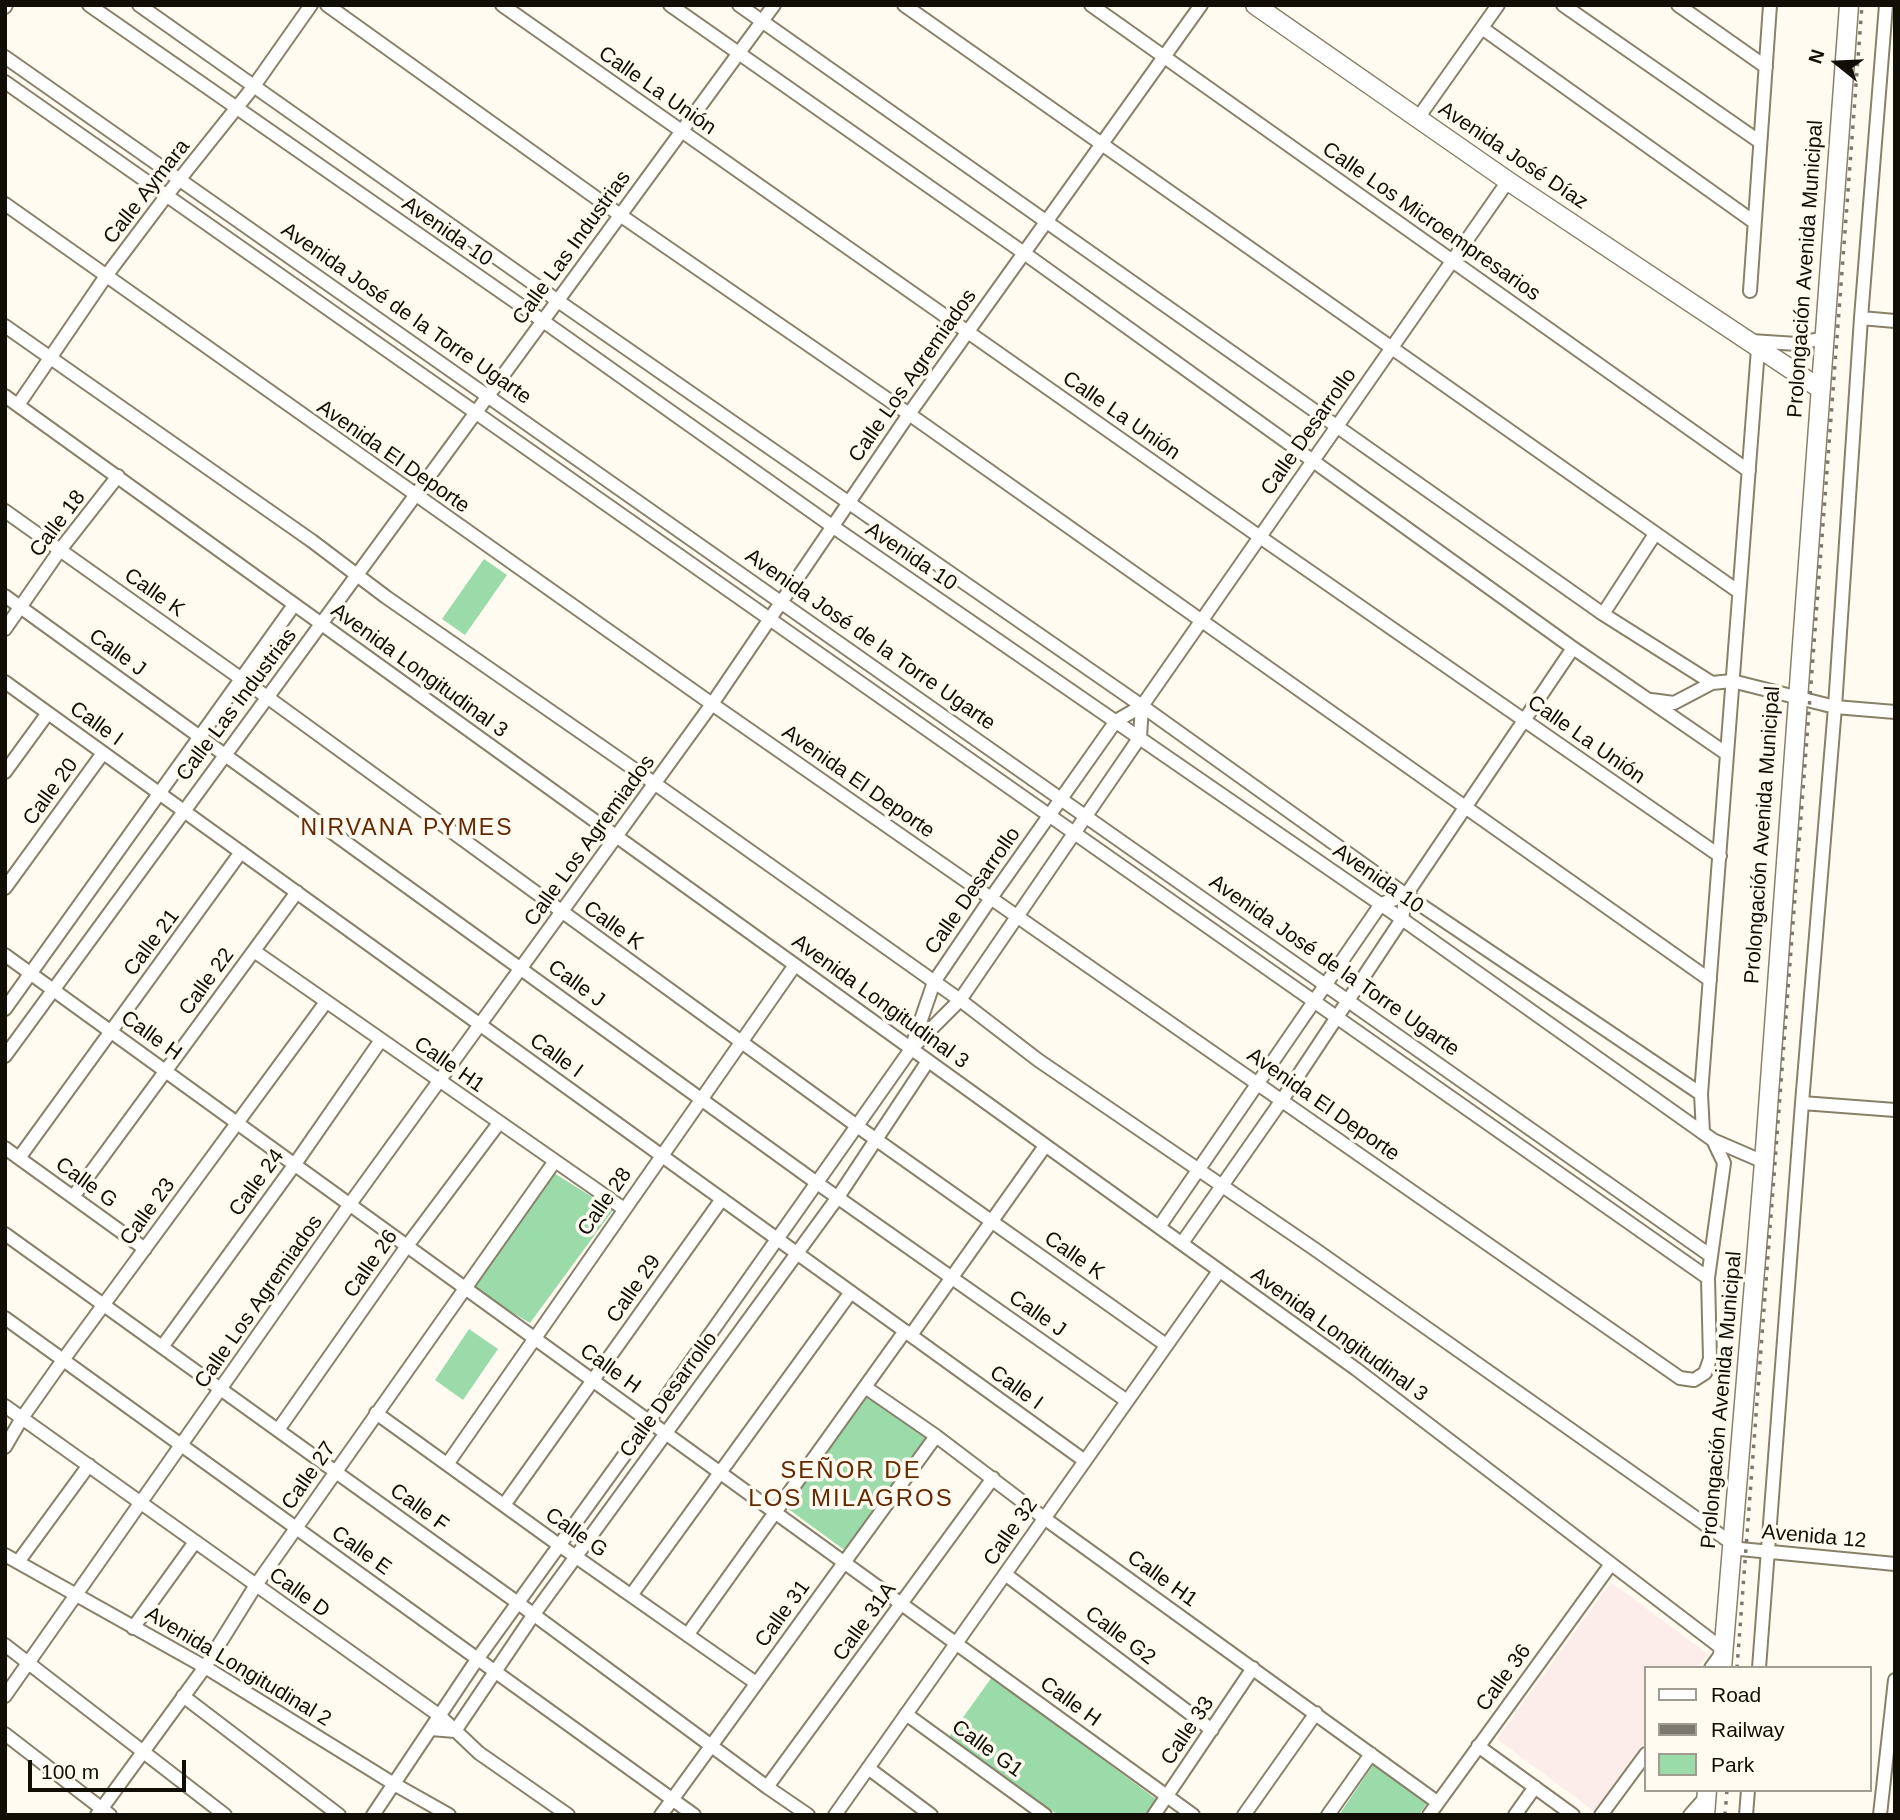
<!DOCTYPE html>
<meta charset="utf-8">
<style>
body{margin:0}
#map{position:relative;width:1900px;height:1820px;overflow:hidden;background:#fffbf0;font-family:Arial,sans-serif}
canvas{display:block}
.frame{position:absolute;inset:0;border:7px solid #110e06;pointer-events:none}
.legend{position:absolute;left:1644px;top:1666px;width:228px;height:126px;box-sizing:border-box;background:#fffbf0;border:2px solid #a09c92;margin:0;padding:9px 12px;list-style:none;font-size:21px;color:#110e06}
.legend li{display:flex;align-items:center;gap:14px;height:35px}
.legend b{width:35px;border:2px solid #a09c92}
.north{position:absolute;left:1802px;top:28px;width:70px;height:70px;-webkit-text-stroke:5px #fffbf0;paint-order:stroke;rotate:288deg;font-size:19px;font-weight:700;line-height:28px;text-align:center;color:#110e06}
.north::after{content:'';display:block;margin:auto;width:24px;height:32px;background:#110e06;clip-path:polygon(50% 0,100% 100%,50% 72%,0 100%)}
.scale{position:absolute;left:28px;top:1760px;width:158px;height:32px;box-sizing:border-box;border:4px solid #110e06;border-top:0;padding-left:9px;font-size:21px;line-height:24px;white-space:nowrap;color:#110e06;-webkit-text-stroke:5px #fffbf0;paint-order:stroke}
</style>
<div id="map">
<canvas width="1900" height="1820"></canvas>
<div class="frame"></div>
<ul class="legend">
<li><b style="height:9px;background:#fff"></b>Road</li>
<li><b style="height:9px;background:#7c786f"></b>Railway</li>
<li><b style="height:19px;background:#9bdbaa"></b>Park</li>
</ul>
<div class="north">N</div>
<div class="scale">100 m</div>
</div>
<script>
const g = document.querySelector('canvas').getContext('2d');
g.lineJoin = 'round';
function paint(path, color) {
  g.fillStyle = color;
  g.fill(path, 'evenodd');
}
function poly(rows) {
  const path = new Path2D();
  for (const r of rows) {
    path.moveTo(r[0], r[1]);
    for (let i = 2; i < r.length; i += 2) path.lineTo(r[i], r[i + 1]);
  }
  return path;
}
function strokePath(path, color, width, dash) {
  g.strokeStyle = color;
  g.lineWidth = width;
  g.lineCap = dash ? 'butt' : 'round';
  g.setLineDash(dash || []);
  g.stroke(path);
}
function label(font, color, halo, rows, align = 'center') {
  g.font = font + ' Arial,sans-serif';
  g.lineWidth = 7;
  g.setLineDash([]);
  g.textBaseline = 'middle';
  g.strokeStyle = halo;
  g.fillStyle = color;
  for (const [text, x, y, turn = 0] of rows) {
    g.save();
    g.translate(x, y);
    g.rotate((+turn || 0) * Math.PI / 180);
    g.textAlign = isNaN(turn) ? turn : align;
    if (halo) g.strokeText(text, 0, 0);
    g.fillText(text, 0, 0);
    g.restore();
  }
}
paint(poly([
 [1611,1582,1708,1654,1698,1668,1646,1668,1646,1740,1595,1812,1497,1739]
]), '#fdedea');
paint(poly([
 [484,559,507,575,465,635,442,619],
 [554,1173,613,1210,530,1323,472,1289],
 [469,1329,498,1349,463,1400,435,1380],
 [868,1396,929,1438,847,1552,787,1508],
 [992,1677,1156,1799,1145,1815,1058,1815,949,1737],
 [1373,1765,1427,1803,1419,1815,1339,1815]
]), '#9bdbaa');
const street = poly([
 [89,5,543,321,832,526,1402,919,1713,1140,1764,1162],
 [139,5,558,301,1142,706,1406,895,1701,1094],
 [327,5,620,215,909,414,1710,980],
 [502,5,1260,537,1720,856],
 [670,5,1024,253,1573,648,1727,754],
 [739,5,1603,614,1712,683,1732,681,1835,707,1895,712],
 [904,5,1739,592],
 [1091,5,1749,471],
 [1563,5,1760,142],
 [1678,5,1766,67],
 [5,7,6,5],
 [1482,28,1754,222],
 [5,57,1711,1256],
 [5,82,1708,1278],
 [1418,118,1498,5],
 [5,204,712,704,1680,1378,1694,1380,1705,1373,1710,1359,1708,1278,1724,1163,1713,1140],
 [1750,291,1770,5],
 [1861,318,1895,321],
 [5,326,312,541,386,597,654,783,960,1000,1038,1060,1316,1250,1740,1549,1895,1564],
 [1751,341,1797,344,1823,338],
 [5,396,1356,1369,1724,1650,1711,1668],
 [18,405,106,276,167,195,254,86,311,5],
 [5,511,267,697,857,1126,1166,1345],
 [5,596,817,1183,1127,1401],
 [1603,614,1655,534],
 [5,629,60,550,118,476],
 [5,682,1085,1461],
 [1651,700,1674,703,1712,683],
 [5,772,48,713],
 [5,888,103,753],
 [254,951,624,1209],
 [5,955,1193,1815],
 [5,1009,294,605],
 [912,1046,934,982,991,898,1116,721,1142,706,1508,181],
 [5,1056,774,5],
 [1802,1103,1895,1110],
 [1703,1132,1701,1094,1758,349],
 [5,1148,145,1249],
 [19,1158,241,852],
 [73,1197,297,892],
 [1159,1227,1381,904,1406,895],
 [5,1234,518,1603,767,1787,808,1815],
 [1182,1243,1282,1100,1402,919,1406,895,1573,648],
 [5,1318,694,1815],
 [911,1335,1045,1146],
 [162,1347,295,1164,381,1040],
 [865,1387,936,1436,1044,1518,1437,1802],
 [5,1406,440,1716,479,1753,568,1815],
 [376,1413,559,1545,756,1683],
 [278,1430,407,1246,499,1123],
 [5,1447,22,1418,63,1360,326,1002],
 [448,1463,795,965],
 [504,1505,722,1199],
 [5,1555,205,1667,394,1784,449,1815],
 [18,1562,89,1465],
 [1005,1574,1212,1730],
 [632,1594,851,1292],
 [133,1628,195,1542],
 [688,1634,905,1331],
 [5,1645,225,1815],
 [1759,1668,1802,1103,1835,707,1861,318,1886,5],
 [5,1696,350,1204,712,704,909,414,1201,5],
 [183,1696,339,1815],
 [906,1714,1045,1815],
 [431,1729,455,1731,534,1614,838,1197,928,1061],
 [5,1734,110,1815],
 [1478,1746,1573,1815],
 [868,1768,931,1815],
 [767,1787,993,1478],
 [97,1815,205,1667,256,1585,555,1161],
 [373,1815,478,1658,649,1421,911,1049,960,1000,1140,737,1142,706],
 [661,1815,936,1436],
 [835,1815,1219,1271],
 [1154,1815,1253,1668],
 [1244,1815,1316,1713],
 [1328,1815,1371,1754],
 [1429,1815,1611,1564],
 [1515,1815,1535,1787],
 [1601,1815,1646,1754],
 [1690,1815,1706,1797],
 [1746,1815,1748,1790],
 [1880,1815,1895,1680]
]);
const secondary = poly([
 [1255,5,1508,181,1819,388],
 [1722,1668,1764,1162,1849,5],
 [1705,1815,1707,1790]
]);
strokePath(street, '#888068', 16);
strokePath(secondary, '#888068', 21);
strokePath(street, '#fff', 12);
strokePath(secondary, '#fff', 18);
strokePath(poly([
 [1737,1668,1862,5],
 [1725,1815,1727,1790]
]), '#7c786f', 3.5, [3.5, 7]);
label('21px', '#110e06', '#fffbf0', [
 ["Calle La Unión",657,91,35],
 ["Avenida José Díaz",1513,156,34],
 ["Calle Aymara",147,192,-52],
 ["Calle Los Microempresarios",1431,222,35],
 ["Avenida 10",447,232,35],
 ["Calle Las Industrias",572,248,-54],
 ["Prolongación Avenida Municipal",1806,269,-86],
 ["Avenida José de la Torre Ugarte",406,314,35],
 ["Calle Los Agremiados",913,376,-55],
 ["Calle La Unión",1121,416,35],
 ["Calle Desarrollo",1309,432,-55],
 ["Avenida El Deporte",393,457,35],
 ["Calle 18",58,524,-53],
 ["Avenida 10",911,557,34],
 ["Calle K",154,593,35],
 ["Avenida José de la Torre Ugarte",870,640,35],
 ["Calle J",117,653,36],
 ["Avenida Longitudinal 3",419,671,36],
 ["Calle Las Industrias",237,705,-53],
 ["Calle I",96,724,36],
 ["Calle La Unión",1586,740,35],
 ["Avenida El Deporte",858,782,35],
 ["Calle 20",51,792,-54],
 ["Prolongación Avenida Municipal",1763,835,-86],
 ["Calle Los Agremiados",590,841,-54],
 ["Avenida 10",1378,879,35],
 ["Calle Desarrollo",973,891,-55],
 ["Calle K",613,926,36],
 ["Calle 21",152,943,-53],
 ["Avenida José de la Torre Ugarte",1334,966,35],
 ["Calle 22",207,982,-54],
 ["Calle J",576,984,36],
 ["Avenida Longitudinal 3",880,1002,36],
 ["Calle H",151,1036,36],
 ["Calle I",556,1056,36],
 ["Calle H1",449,1065,35],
 ["Avenida El Deporte",1323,1105,35],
 ["Calle G",86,1183,36],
 ["Calle 24",257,1183,-54],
 ["Calle 28",605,1202,-55],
 ["Calle 23",148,1212,-54],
 ["Calle K",1074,1256,35],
 ["Calle 26",371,1264,-55],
 ["Calle 29",634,1289,-55],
 ["Calle Los Agremiados",259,1302,-55],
 ["Calle J",1037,1314,35],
 ["Avenida Longitudinal 3",1339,1335,36],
 ["Calle H",610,1369,36],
 ["Calle I",1016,1388,36],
 ["Calle Desarrollo",669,1395,-54],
 ["Prolongación Avenida Municipal",1722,1400,-85],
 ["Calle 27",309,1476,-55],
 ["Calle F",419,1508,36],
 ["Calle 32",1011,1532,-55],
 ["Calle G",576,1533,35],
 ["Avenida 12",1814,1537,5],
 ["Calle E",361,1551,36],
 ["Calle H1",1162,1579,36],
 ["Calle D",299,1593,36],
 ["Calle 31",783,1614,-54],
 ["Calle 31A",865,1622,-54],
 ["Calle G2",1120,1636,37],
 ["Avenida Longitudinal 2",238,1667,31],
 ["Calle 36",1504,1678,-54],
 ["Calle H",1070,1702,36],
 ["Calle 33",1188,1731,-56],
 ["Calle G1",987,1749,36]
]);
g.letterSpacing = '2px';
label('23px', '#652800', '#fffbf0', [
 ["NIRVANA PYMES",407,829]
]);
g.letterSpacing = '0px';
g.letterSpacing = '2px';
label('24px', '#652800', '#fffbf0', [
 ["SEÑOR DE",851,1471],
 ["LOS MILAGROS",851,1499]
]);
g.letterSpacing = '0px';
</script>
